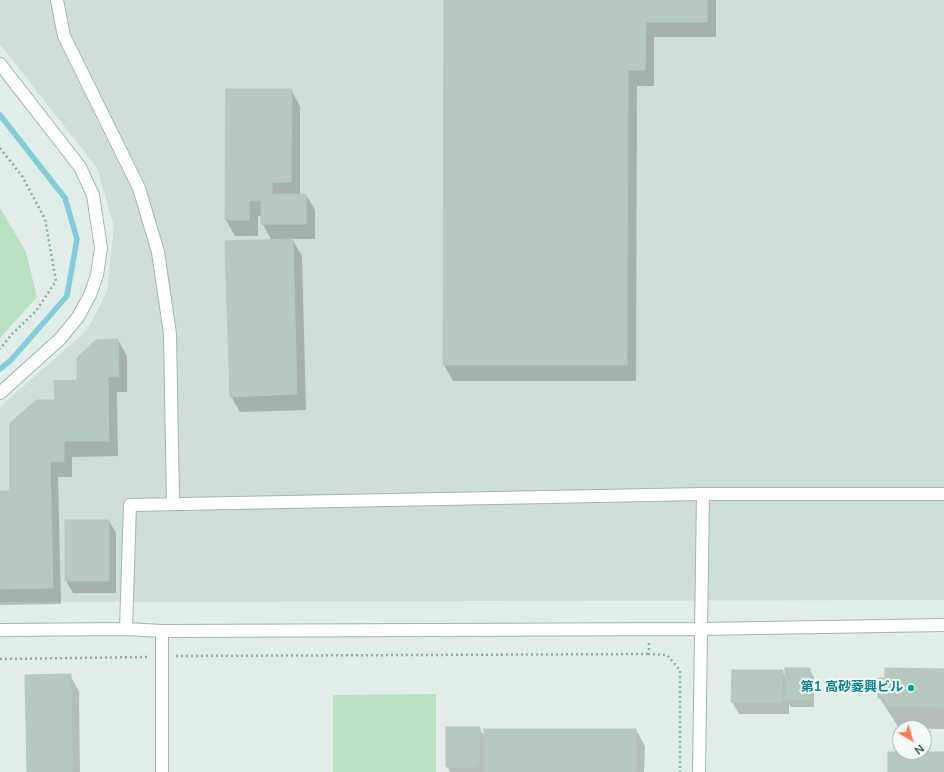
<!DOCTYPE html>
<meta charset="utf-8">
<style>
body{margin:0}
#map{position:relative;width:944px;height:772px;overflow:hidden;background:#e1ede8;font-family:"Nunito Sans",sans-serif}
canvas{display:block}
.north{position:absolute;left:892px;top:720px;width:40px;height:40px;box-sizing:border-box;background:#f2f9f6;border:1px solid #9eafaa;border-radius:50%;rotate:142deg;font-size:11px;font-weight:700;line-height:16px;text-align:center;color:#204037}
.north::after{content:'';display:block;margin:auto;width:14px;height:18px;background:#ff754e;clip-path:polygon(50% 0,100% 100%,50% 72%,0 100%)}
</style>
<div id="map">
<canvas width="944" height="772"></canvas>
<div class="north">N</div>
</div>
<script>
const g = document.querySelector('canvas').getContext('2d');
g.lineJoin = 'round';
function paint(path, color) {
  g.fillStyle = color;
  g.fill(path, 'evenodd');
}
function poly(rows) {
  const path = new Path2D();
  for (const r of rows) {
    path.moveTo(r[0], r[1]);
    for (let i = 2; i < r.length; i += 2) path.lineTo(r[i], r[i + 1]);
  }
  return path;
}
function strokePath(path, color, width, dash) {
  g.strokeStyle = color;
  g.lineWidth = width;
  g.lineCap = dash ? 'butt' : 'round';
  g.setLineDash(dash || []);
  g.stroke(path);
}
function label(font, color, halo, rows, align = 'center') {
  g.font = font + ' "Nunito Sans","Noto Sans JP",sans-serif';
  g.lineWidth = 4;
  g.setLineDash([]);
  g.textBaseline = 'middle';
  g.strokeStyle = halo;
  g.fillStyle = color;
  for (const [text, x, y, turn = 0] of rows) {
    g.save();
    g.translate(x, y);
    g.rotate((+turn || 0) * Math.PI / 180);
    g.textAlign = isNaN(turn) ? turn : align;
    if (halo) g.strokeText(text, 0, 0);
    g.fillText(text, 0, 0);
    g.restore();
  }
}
paint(poly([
 [0,0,944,0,944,600,0,602,0,407,87,330,107,292,114,226,97,168,0,44]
]), '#cfded7');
paint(poly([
 [0,208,26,252,37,297,0,338],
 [436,694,436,772,333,772,333,695]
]), '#b8e1c2');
paint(poly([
 [445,0,716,0,716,37,654,37,654,86,637,86,636,381,453,381,444,365],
 [291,90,300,106,300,195,306,195,315,210,315,239,292,239,302,256,306,410,240,412,231,396,272,241,262,223,262,216,258,216,258,236,235,236,226,220],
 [118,340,127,356,127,392,117,392,118,456,72,457,72,477,58,477,61,604,0,605,0,492,11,492,56,401,78,381],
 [66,521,109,521,116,533,116,593,73,593,66,581],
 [809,669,814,677,814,707,791,707,789,704,789,714,739,714,732,702,782,671,786,678],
 [944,670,944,729,899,728,879,697,886,679],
 [70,675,79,691,80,772,28,772],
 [479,728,485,738,636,730,645,746,644,772,450,772,447,766]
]), '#0003');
strokePath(poly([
 [0,115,65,198,77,239,67,296,11,360,0,369]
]), '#84cdd8', 5.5);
const building = poly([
 [444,0,707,0,707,22,646,22,645,70,628,70,627,365,443,365,444,0],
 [226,89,292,89,291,182,272,182,272,194,306,194,306,224,261,224,261,200,249,201,249,220,225,220,226,89],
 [293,239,297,394,230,397,225,241,293,239],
 [118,339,119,377,108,377,109,441,64,441,64,461,50,462,53,588,0,589,0,491,10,491,10,423,37,400,55,400,54,381,77,380,77,358,96,340,118,339],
 [65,520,109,520,109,581,65,581,65,520],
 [785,668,810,668,810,700,785,700,785,668],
 [885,668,944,669,944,707,885,706,885,698,878,698,878,678,885,678,885,668],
 [732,670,783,670,782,702,731,702,732,670],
 [71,674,72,772,27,772,25,675,71,674],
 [446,727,480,727,479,767,446,767,446,727],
 [484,729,636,729,636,772,484,772,484,729],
 [888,752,944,752,944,772,888,772,888,752]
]);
paint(building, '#b6c9c1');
strokePath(building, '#b3c8bf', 1);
const minor = poly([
 [57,0,64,36,139,188,158,252,170,334,173,503],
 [0,64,80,167,93,195,101,248,97,275,90,295,78,317,60,339,0,393],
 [126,629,130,505,703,494,944,494],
 [0,630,126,629,162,631,700,629,944,625],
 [162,772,162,631],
 [699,772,703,494]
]);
strokePath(minor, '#a3b6af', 14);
strokePath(poly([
 [0,148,22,176,45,219,56,281,36,311,12,334,0,349],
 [649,643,649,654,667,655,680,670,680,772],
 [176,656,651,654],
 [0,659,147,657]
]), '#7eb5a2', 2.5, [2, 3]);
strokePath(minor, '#fff', 12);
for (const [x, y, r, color] of [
 [911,688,4,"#0f9aa8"]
]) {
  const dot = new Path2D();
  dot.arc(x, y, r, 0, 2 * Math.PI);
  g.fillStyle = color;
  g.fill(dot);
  strokePath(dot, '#f2f9f6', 1.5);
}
label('bold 13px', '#0d838f', '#f2f9f6', [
 ["第1 高砂菱興ビル",903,688]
], 'right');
</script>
